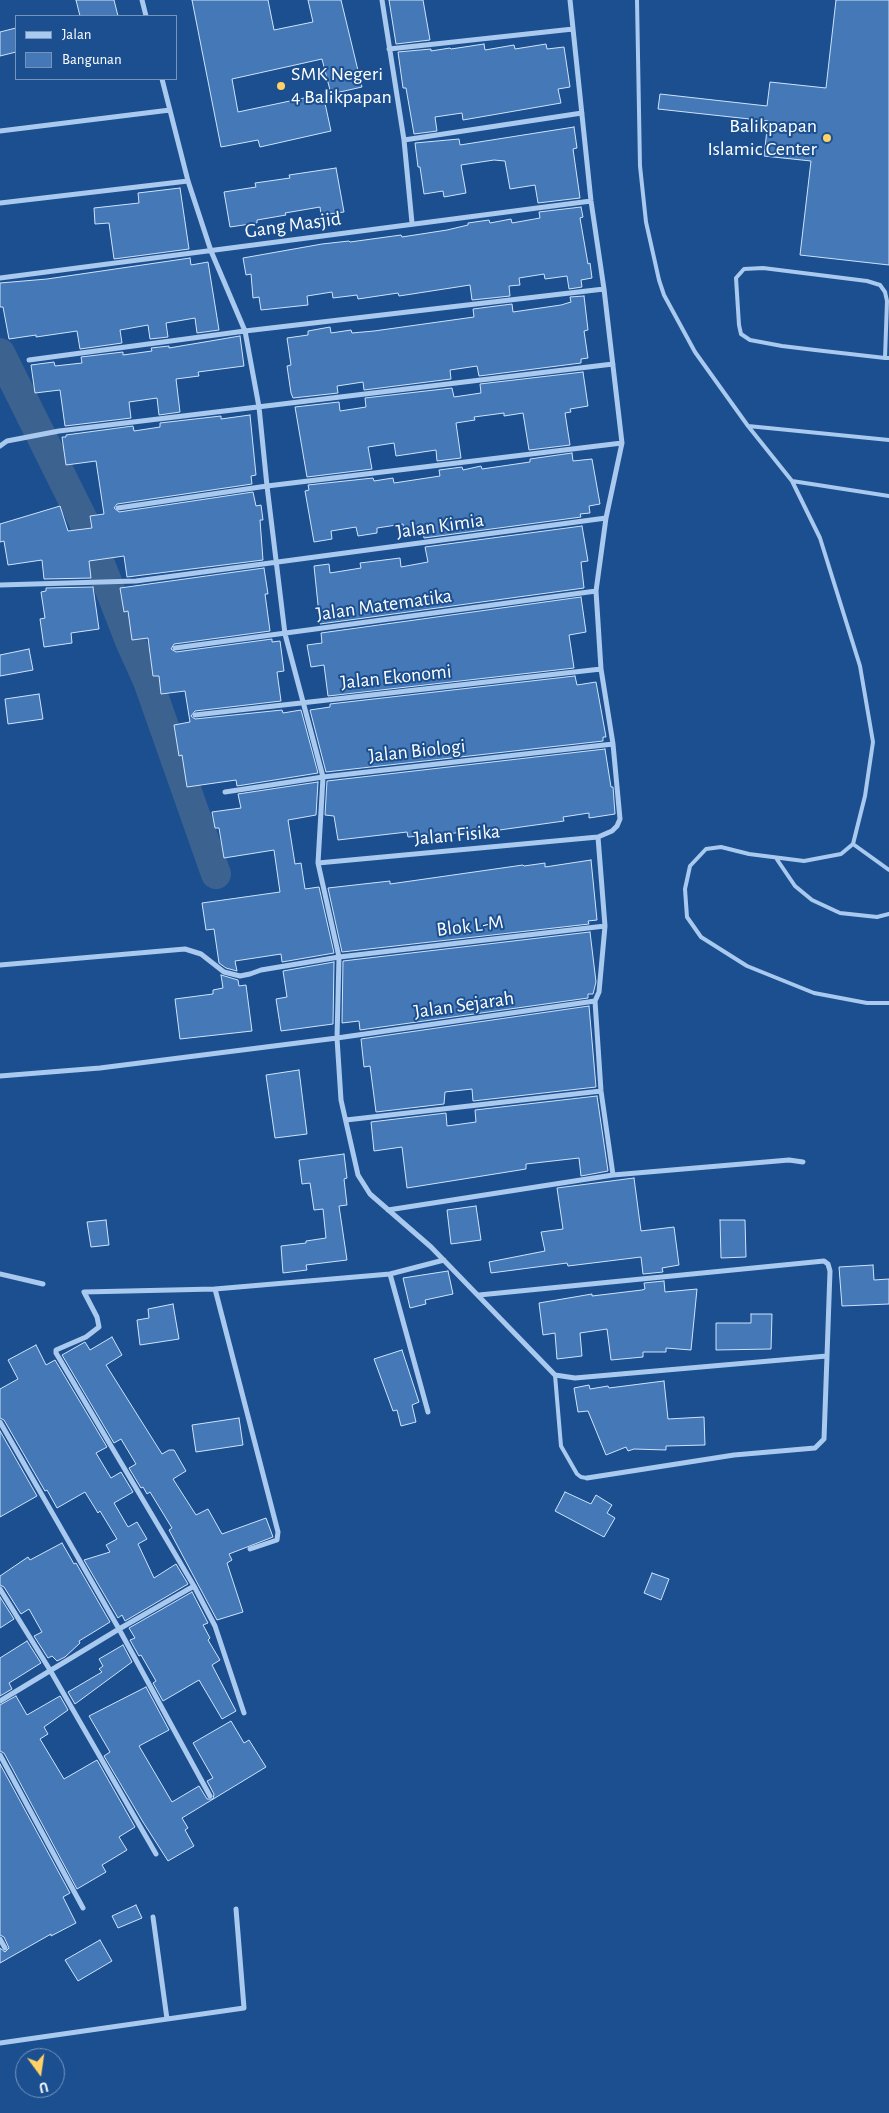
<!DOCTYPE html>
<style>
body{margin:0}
#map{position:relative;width:889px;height:2113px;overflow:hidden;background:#1b4f8f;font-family:"Alegreya Sans",sans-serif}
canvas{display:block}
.legend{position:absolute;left:15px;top:15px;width:162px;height:65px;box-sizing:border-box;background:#1b4f8f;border:1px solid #7695bc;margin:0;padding:6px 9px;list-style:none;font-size:15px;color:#fff}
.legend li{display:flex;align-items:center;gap:10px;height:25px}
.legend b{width:25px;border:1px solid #7695bc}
.north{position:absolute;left:15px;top:2048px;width:50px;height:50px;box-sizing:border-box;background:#1b4f8f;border:1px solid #7695bc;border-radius:50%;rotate:166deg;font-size:14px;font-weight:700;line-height:20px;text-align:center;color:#fff}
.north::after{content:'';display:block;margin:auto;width:18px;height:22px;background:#ffd166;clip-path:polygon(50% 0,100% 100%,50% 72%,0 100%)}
</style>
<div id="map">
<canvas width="889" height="2113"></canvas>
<ul class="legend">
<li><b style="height:6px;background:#a9c9ee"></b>Jalan</li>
<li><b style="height:14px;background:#4478b7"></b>Bangunan</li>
</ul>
<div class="north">U</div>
</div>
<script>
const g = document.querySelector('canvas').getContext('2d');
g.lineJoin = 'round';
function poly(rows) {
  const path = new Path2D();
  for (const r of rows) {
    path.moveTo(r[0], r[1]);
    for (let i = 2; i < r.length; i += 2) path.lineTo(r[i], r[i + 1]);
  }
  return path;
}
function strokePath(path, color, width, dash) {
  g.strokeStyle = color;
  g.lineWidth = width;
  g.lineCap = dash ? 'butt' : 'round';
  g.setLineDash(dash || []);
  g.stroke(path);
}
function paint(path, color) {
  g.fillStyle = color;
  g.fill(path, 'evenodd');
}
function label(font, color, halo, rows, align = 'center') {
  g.font = font + ' "Alegreya Sans",sans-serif';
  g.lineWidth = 4;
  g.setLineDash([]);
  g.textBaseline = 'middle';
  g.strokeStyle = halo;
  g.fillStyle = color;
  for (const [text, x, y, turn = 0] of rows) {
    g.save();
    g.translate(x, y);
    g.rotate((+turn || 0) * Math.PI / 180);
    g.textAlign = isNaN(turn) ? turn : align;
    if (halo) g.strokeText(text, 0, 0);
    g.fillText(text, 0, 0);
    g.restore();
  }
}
strokePath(poly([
 [0,353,83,520,130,641,148,681,216,874]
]), '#3c6290', 30);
const building = poly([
 [76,0,114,0,118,16,80,16,76,0],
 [192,0,268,0,274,30,313,22,308,0,341,0,362,87,331,94,322,59,232,79,238,112,323,94,331,131,260,147,258,140,221,147,192,0],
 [389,0,423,0,430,40,396,44,389,0],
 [836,0,889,0,889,265,800,255,811,161,764,156,768,121,658,109,660,94,767,106,770,82,826,88,836,0],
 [16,28,16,52,0,56,0,32,16,28],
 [484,44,485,50,514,45,515,49,546,44,547,49,564,47,570,87,558,89,561,103,463,120,462,113,435,117,437,131,414,134,406,88,403,88,398,52,431,49,431,51,450,48,451,49,484,44],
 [574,127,577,148,573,149,580,198,538,203,535,185,510,189,505,161,494,160,461,165,466,193,444,197,443,191,424,194,420,167,418,167,415,143,459,139,460,145,574,127],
 [336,168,344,212,321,215,320,207,285,213,286,215,257,220,257,223,230,227,224,192,256,187,255,183,290,178,289,175,336,168],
 [180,188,189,249,114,259,109,223,95,224,94,208,139,203,138,193,180,188],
 [581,207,583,217,580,218,588,264,590,263,592,278,581,280,582,287,569,289,567,276,545,279,544,274,519,278,520,285,509,286,510,296,472,300,470,285,399,296,398,293,358,299,357,295,333,298,332,292,307,296,308,305,261,310,259,297,253,298,251,274,246,275,243,258,322,244,349,241,350,242,401,235,402,237,447,230,468,225,468,223,489,220,490,223,511,219,512,223,540,218,539,212,581,207],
 [190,258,191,265,208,262,219,330,197,333,195,318,166,323,168,337,150,339,148,325,120,330,122,343,80,349,77,331,36,337,36,335,9,339,3,307,0,307,0,283,47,279,190,258],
 [584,296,588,330,584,331,588,358,581,359,581,363,479,376,477,366,450,370,451,379,364,390,363,382,337,386,338,393,293,398,291,393,287,366,291,365,287,338,308,335,308,331,330,327,331,333,351,330,352,333,374,331,474,317,473,309,512,304,513,312,561,305,571,302,570,297,584,296],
 [240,336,244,366,198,372,199,376,176,379,180,412,159,415,157,398,129,402,131,418,65,426,60,390,35,393,31,365,54,362,55,366,82,363,81,357,123,352,123,355,152,351,151,348,169,346,169,348,240,336],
 [583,372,588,406,570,409,571,412,565,413,570,445,529,450,523,413,504,416,504,413,474,417,475,420,456,423,461,458,437,461,436,450,396,456,394,443,368,447,372,469,307,477,295,407,339,402,340,411,366,407,365,398,452,388,454,397,481,393,480,384,583,372],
 [250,415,256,475,251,476,252,484,117,504,114,508,119,512,253,492,256,506,261,505,263,520,260,520,263,560,127,577,124,556,89,561,91,578,44,579,42,560,8,565,4,541,0,542,0,524,60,506,68,531,92,528,90,516,104,514,96,461,66,465,62,437,66,437,66,435,133,426,134,431,160,427,160,423,221,416,221,419,250,415],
 [572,453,573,461,592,459,600,504,589,506,590,513,580,514,581,517,424,538,422,528,404,531,403,524,377,528,377,533,358,536,356,527,331,531,332,539,314,542,305,491,309,490,308,485,373,478,374,481,393,478,394,483,440,476,439,470,462,467,463,470,481,466,482,469,530,462,530,459,572,453],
 [582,526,588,561,581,562,584,588,320,624,314,566,329,564,330,573,361,568,360,563,400,558,401,567,428,562,425,547,582,526],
 [264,568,268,594,265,594,270,631,174,644,171,649,176,652,272,639,272,642,280,641,284,671,277,672,281,701,195,711,191,716,195,719,282,710,283,713,301,710,318,773,237,786,236,780,187,787,182,755,179,756,174,725,190,722,185,691,161,694,159,676,153,676,148,638,132,640,128,611,124,612,120,588,264,568],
 [93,587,99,629,71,633,72,643,44,647,40,619,45,618,41,592,46,591,46,588,93,587],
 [581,597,586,632,569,635,574,668,328,696,324,665,311,667,307,645,322,643,321,633,581,597],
 [29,649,33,670,0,676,0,655,29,649],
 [575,676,577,685,596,682,606,737,603,737,603,741,326,772,310,710,330,707,330,704,575,676],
 [39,694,43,719,8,724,5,699,39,694],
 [605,749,611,787,613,787,615,814,589,818,589,813,563,817,564,821,478,833,478,831,408,837,407,832,338,840,334,816,325,815,327,781,605,749],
 [318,782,316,815,288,820,295,864,301,863,305,889,319,887,334,953,282,962,281,954,235,961,237,971,226,968,219,963,214,929,206,930,202,903,280,892,274,850,224,858,219,828,215,828,212,812,241,808,238,794,318,782],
 [591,860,597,920,588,921,589,924,342,952,328,888,390,881,390,884,523,865,524,866,545,863,545,867,591,860],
 [590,932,596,982,593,994,588,994,588,998,360,1030,359,1021,342,1023,343,961,590,932],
 [334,962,333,1024,281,1031,276,999,287,997,283,971,334,962],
 [221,975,238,980,239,986,246,985,252,1031,180,1039,175,999,213,994,213,990,223,988,221,975],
 [589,1006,596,1087,473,1101,472,1089,445,1092,444,1104,376,1112,370,1066,364,1067,361,1039,589,1006],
 [299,1070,307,1134,275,1138,266,1075,299,1070],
 [597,1096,608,1171,581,1176,579,1158,526,1164,526,1169,407,1188,402,1147,374,1151,371,1122,446,1113,447,1126,476,1122,475,1110,597,1096],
 [344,1154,347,1178,344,1179,347,1205,339,1206,347,1260,306,1265,307,1270,283,1273,281,1246,306,1243,306,1241,326,1238,323,1209,314,1210,310,1183,302,1184,299,1160,344,1154],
 [634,1178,641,1231,674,1227,679,1265,662,1268,663,1272,643,1274,641,1257,568,1266,567,1263,491,1273,489,1262,545,1251,541,1232,563,1229,557,1188,634,1178],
 [476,1206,481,1240,451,1244,447,1210,476,1206],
 [106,1220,109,1245,91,1247,87,1222,106,1220],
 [720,1220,745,1220,746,1257,721,1258,720,1220],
 [873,1265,874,1280,889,1279,889,1304,842,1306,839,1267,873,1265],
 [448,1271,453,1294,425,1300,426,1304,410,1308,403,1278,448,1271],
 [664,1281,665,1292,697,1289,691,1350,666,1348,666,1352,643,1352,643,1357,611,1360,607,1329,580,1333,582,1356,557,1359,555,1333,543,1335,539,1303,592,1294,592,1296,642,1290,645,1289,644,1283,664,1281],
 [173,1304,179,1339,140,1345,137,1320,149,1318,148,1309,173,1304],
 [751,1314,772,1314,771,1349,716,1350,716,1323,751,1323,751,1314],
 [112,1337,122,1355,106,1365,162,1454,169,1450,174,1450,186,1471,173,1479,196,1515,208,1509,222,1534,266,1518,273,1537,229,1554,232,1560,227,1563,243,1612,217,1620,169,1530,172,1528,150,1492,147,1494,143,1487,141,1488,129,1468,136,1464,121,1439,114,1443,62,1355,85,1342,90,1350,112,1337],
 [36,1345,46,1365,55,1360,107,1447,96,1453,111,1478,121,1472,133,1492,114,1503,128,1527,137,1522,147,1539,138,1544,154,1578,176,1564,188,1584,125,1621,122,1615,118,1618,84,1560,110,1552,106,1545,117,1539,100,1511,98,1513,85,1492,57,1508,47,1490,45,1491,4,1420,0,1418,0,1389,18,1379,8,1360,36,1345],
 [402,1350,419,1402,412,1405,416,1422,401,1426,397,1410,393,1411,374,1359,402,1350],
 [664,1381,668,1419,704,1417,705,1445,666,1446,666,1450,634,1449,628,1451,626,1447,606,1455,588,1411,578,1412,574,1388,589,1385,590,1389,608,1386,609,1388,664,1381],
 [239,1418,243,1445,196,1452,192,1425,239,1418],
 [0,1431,37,1496,0,1517,0,1431],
 [565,1492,591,1504,596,1495,612,1505,607,1513,615,1518,604,1537,555,1511,565,1492],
 [62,1543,74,1564,76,1563,110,1622,79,1641,80,1643,65,1657,57,1661,52,1656,48,1658,34,1636,42,1632,29,1609,21,1614,4,1587,0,1585,0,1576,28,1557,30,1560,62,1543],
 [652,1573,669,1579,661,1600,644,1593,652,1573],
 [192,1592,208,1623,203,1625,210,1638,208,1640,220,1660,212,1665,236,1711,222,1719,199,1680,163,1701,153,1683,156,1681,141,1655,139,1656,130,1640,135,1638,129,1628,192,1592],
 [0,1597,14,1619,0,1628,0,1597],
 [27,1641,41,1663,9,1683,12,1689,0,1696,0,1658,27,1641],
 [123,1645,132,1662,75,1704,68,1692,102,1672,99,1669,103,1666,99,1659,123,1645],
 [146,1687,169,1730,139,1746,172,1802,199,1786,207,1799,213,1799,214,1794,207,1781,213,1778,193,1743,231,1721,244,1743,249,1740,266,1767,182,1818,188,1828,185,1830,194,1846,168,1861,143,1822,104,1756,110,1752,89,1716,146,1687],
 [16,1696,27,1715,60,1696,68,1710,44,1727,48,1734,40,1739,64,1779,97,1760,135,1827,119,1837,127,1850,102,1865,106,1872,77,1889,4,1753,0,1751,0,1705,16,1696],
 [0,1764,70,1893,63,1897,76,1923,51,1936,51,1934,0,1963,0,1948,5,1952,9,1948,4,1937,0,1935,0,1764],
 [136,1905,142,1918,118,1928,112,1916,136,1905],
 [100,1940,112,1961,78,1981,65,1960,100,1940]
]);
paint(building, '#4478b7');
strokePath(building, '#cfe3fa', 1);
strokePath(poly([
 [637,0,640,166,646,222,659,280,664,295,695,352,748,426,792,481,820,538,860,666,873,742,865,796,853,844,841,854,804,861,749,854,721,847,706,849,690,866,685,889,687,917,701,937,747,966,814,993,867,1003,889,1003],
 [885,358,887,301,885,292,880,285,867,281,763,268,744,269,736,278,739,325,741,334,750,340,782,346,815,350,885,358,889,358],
 [748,426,889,440],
 [792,481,889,496],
 [853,844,889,870],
 [776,858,795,886,812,900,840,913,877,917,889,914],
 [555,1375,561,1446,577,1474,581,1477,587,1478]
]), '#a9c9ee', 4);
strokePath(poly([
 [142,0,146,16],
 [382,0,404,140,412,223],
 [570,0,591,201,604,289,622,443,606,518,596,591,601,669,613,744,620,819,617,826,612,831,598,837,605,926,599,992,595,1001,601,1091,613,1175],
 [389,49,573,29],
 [162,79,188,181,211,251,245,331,259,407,267,486,285,634,323,777,318,863,339,957,337,1038,341,1100,358,1175,370,1194,431,1247,555,1375,575,1378,827,1356,830,1271,828,1264,824,1261,479,1295],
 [0,131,170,110],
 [404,140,582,113],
 [0,203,188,181],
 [0,278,591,201],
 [29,360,245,331,604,289],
 [0,446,7,441,59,431,613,364],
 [118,508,267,486,622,443],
 [0,585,136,581,606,518],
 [175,648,596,591],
 [195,715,601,669],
 [225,792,323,777,613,744],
 [318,863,598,837],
 [0,965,185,949,201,954,224,972,240,976,250,974,261,970,339,957,605,926],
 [0,1076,100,1068,337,1038,595,1001],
 [346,1120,601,1091],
 [388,1210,613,1175,789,1160,803,1162],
 [0,1274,43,1284],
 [390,1274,428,1412],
 [215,1289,278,1532,277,1540,250,1549],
 [0,1422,119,1629,210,1796],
 [587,1478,734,1455,815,1448,824,1439,827,1356],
 [194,1586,56,1353,56,1350,86,1337,99,1327,97,1317,84,1292,215,1289,390,1274,444,1260],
 [0,1589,50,1670,156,1854],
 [0,1701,119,1629,194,1586,215,1626,244,1713],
 [0,1755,83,1908],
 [153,1917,167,2019],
 [0,1939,5,1948],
 [0,2043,244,2008,236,1909]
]), '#a9c9ee', 5);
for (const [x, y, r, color] of [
 [281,86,5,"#ffd166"],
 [827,138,5,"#ffd166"]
]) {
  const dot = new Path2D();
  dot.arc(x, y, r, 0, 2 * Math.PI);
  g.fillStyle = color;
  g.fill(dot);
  strokePath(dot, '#1b4f8f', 2);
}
label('20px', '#fff', '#1b4f8f', [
 ["SMK Negeri",291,74],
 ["4 Balikpapan",291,97],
 ["Balikpapan",817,126,"right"],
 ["Islamic Center",817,149,"right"]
], 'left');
label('20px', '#fff', '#1b4f8f', [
 ["Gang Masjid",293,225,-8],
 ["Jalan Kimia",440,526,-8],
 ["Jalan Matematika",384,605,-8],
 ["Jalan Ekonomi",396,677,-6],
 ["Jalan Biologi",417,751,-6],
 ["Jalan Fisika",457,835,-5],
 ["Blok L-M",470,926,-7],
 ["Jalan Sejarah",464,1005,-8]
]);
</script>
